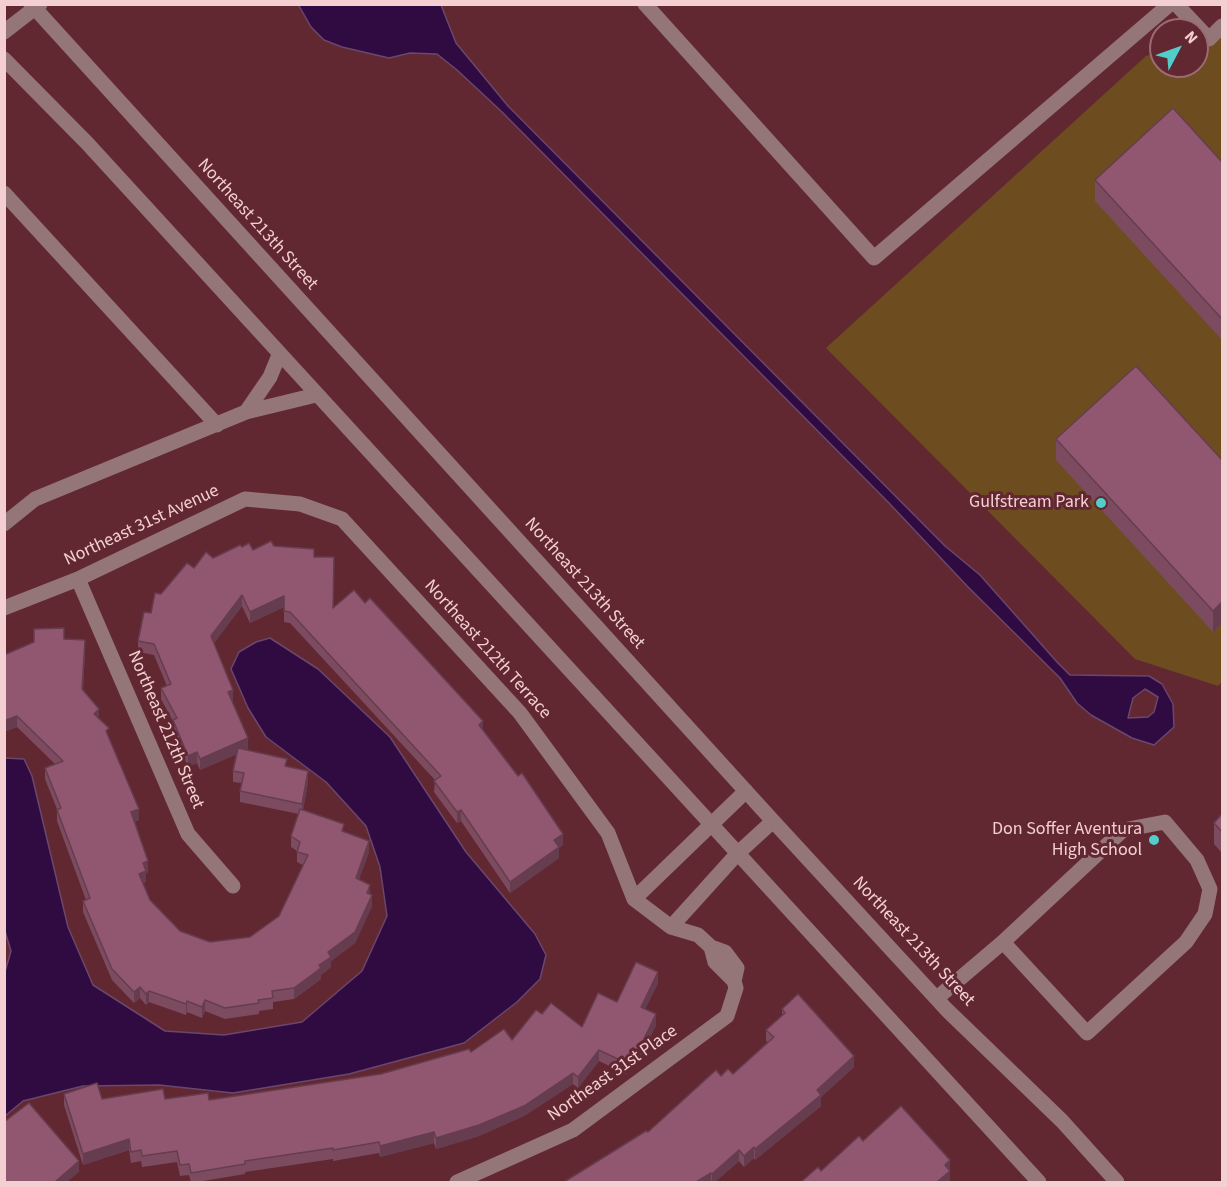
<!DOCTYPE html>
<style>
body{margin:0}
#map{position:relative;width:1227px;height:1187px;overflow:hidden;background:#622832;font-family:"Source Sans 3",sans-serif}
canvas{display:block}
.frame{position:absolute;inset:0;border:6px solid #f4cfd2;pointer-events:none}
.north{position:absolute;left:1149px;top:18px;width:60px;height:60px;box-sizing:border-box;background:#622832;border:2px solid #9c6b72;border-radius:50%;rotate:49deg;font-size:16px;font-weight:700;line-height:24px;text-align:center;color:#f4cfd2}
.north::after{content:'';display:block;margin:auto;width:21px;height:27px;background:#53cdc9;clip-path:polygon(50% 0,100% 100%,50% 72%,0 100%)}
</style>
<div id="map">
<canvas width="1227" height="1187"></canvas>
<div class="frame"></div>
<div class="north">N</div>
</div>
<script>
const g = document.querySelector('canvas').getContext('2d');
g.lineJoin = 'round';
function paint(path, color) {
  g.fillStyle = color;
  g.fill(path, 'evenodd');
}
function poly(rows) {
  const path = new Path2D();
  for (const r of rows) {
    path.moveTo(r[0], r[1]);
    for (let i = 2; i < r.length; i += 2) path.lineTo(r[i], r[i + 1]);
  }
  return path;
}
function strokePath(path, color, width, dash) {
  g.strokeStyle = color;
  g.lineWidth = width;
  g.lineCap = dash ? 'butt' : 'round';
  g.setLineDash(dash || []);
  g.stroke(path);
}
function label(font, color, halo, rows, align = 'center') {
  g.font = font + ' "Source Sans 3",sans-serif';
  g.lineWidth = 6;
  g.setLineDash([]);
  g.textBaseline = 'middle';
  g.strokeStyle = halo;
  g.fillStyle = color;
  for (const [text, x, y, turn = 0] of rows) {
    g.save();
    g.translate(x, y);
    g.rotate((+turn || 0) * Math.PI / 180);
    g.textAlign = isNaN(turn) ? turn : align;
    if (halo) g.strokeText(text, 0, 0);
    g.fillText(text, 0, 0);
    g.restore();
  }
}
paint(poly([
 [1222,33,1222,682,1218,686,1135,659,826,348,1146,56,1161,51,1161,66,1197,66,1197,40]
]), '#6d4c1f');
const water = poly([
 [298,4,441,5,456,43,508,106,945,546,980,575,1057,662,1070,675,1149,676,1162,684,1173,704,1174,727,1154,745,1132,738,1091,715,1077,703,1060,678,968,587,889,503,502,112,457,70,437,54,410,53,389,58,342,47,324,40,311,27,298,4],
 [1145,689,1158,697,1154,712,1148,717,1128,718,1133,698,1145,689],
 [270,638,318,669,390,737,466,852,535,934,546,955,540,979,517,1002,464,1043,349,1074,233,1093,159,1085,83,1086,23,1101,5,1116,4,975,11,951,4,928,4,758,24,759,32,776,68,927,93,985,165,1031,224,1035,302,1022,362,971,387,916,380,867,366,826,326,782,266,737,248,708,231,669,239,652,256,642,270,638]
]);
paint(water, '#300b42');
strokePath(water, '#6b466d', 1.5);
strokePath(poly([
 [31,4,773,821,947,1010,1062,1121,1117,1182],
 [645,4,874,258,1170,4],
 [1176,4,1209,39,1222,26],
 [4,32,40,4],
 [4,59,87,143,1039,1182],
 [4,193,217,425],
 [246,412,270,377,279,355],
 [4,524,35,499,246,412,316,395],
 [78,579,188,834,233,886],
 [4,608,78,579,245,499,300,504,342,519,520,713,608,833,634,899,671,927,698,935,711,947,725,952,737,968,734,981,736,988,727,1016,573,1130,457,1182],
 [634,899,746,791],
 [671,927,737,854,773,821],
 [711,947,715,962,734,981],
 [937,998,1003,942,1123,830,1165,822,1197,860,1210,889,1205,914,1186,942,1087,1033,1003,942]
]), '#947679', 15);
paint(poly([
 [1222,162,1222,340,1095,201,1095,180],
 [1056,439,1222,460,1222,623,1213,632,1056,460],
 [274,546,314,557,333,608,483,731,563,845,559,848,559,858,510,893,461,821,457,823,434,792,435,780,290,623,284,622,284,607,250,623,242,606,214,643,233,701,232,701,248,749,246,750,287,767,308,782,303,810,344,832,369,852,359,879,370,895,372,906,355,943,331,961,331,967,321,975,321,979,294,999,273,1002,273,1009,259,1011,259,1014,225,1019,205,1011,202,1018,187,1012,186,1015,149,1002,146,1005,140,998,134,1003,112,980,83,912,83,901,86,900,57,821,57,809,45,779,45,768,55,764,17,727,4,732,64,639,85,651,83,690,109,737,139,820,134,822,148,872,146,873,146,882,143,883,150,900,180,931,210,942,250,937,279,916,303,865,297,862,297,851,291,847,291,836,299,814,240,802,240,791,242,783,233,782,233,771,237,754,200,770,197,763,188,767,173,730,173,721,161,699,161,688,167,686,154,655,138,652,138,641,161,594,194,568,213,558,242,547,253,550],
 [1222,814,1222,853,1214,844,1214,823],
 [658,983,645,1009,656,1025,638,1062,633,1059,626,1074,599,1061,578,1088,573,1084,524,1116,479,1136,436,1149,434,1143,380,1157,379,1153,333,1161,333,1159,245,1172,245,1174,197,1182,191,1182,189,1175,180,1176,177,1162,142,1167,141,1161,131,1163,129,1150,83,1165,64,1105,64,1094,102,1099,209,1100,381,1074,471,1052,512,1040,542,1014,582,1027,617,1002],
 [782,1009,854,1067,821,1097,821,1106,755,1160,754,1158,744,1167,739,1161,715,1182,564,1182,648,1132,721,1076,733,1074,768,1042,766,1041,766,1030,782,1016]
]), '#7d4b60');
paint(poly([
 [242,595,242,606,211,647,211,636],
 [284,596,284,607,250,623,250,612],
 [1222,602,1222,623,1213,632,1213,611],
 [233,690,233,701,228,702,228,692],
 [99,709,99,720,94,714],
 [17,716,17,727,4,732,4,721],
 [483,721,483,732,479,725],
 [248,738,248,749,200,770,200,759],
 [197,752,197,763,188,767,188,756],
 [308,771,308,782,302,815,302,804],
 [139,809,139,820,131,823,131,812],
 [461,810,461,821,457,823,457,812],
 [563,834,563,845,559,848,559,858,510,893,510,882,554,840],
 [369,841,369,852,356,888,356,878],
 [148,861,148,872,146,873,146,882,139,885,139,874,143,863],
 [370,885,370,896,367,893],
 [372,895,372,906,355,943,331,961,331,967,321,975,321,979,294,999,294,988,319,965,328,952],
 [658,972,658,983,641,1018,641,1007],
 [140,987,140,998,134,1003,134,992],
 [149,991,149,1002,146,1005,146,994],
 [205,1000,205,1011,202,1018,202,1007],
 [187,1001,187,1012,186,1015,186,1004],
 [656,1014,656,1025,638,1062,638,1051],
 [633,1048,633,1059,626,1074,626,1063],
 [599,1050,599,1061,578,1088,578,1077],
 [854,1056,854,1067,821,1097,821,1106,755,1160,755,1149,817,1090],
 [573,1073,573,1084,524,1116,479,1136,436,1149,436,1138],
 [434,1132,434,1143,380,1157,380,1146],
 [129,1139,129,1150,83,1165,83,1154],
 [754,1147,754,1158,744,1167,744,1156],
 [739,1150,739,1161,715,1182,712,1182,712,1174],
 [950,1160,950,1182,937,1182,945,1165],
 [79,1161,79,1172,67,1182,55,1182],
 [711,1173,711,1182,696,1182]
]), '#663d4e');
const building = poly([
 [1173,108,1222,162,1222,319,1095,180,1173,108],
 [1136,366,1222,460,1222,602,1213,611,1056,439,1136,366],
 [271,541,274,546,314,549,314,557,334,557,333,608,354,590,365,603,370,598,483,721,479,725,518,776,522,773,563,834,554,840,559,847,510,882,461,810,457,812,434,781,441,776,290,612,284,611,284,596,250,612,242,595,211,636,233,690,228,692,248,738,200,759,197,752,188,756,173,720,177,718,161,688,171,684,154,644,138,641,144,612,151,613,155,593,161,594,187,563,194,568,206,552,213,558,240,545,242,547,249,543,253,550,271,541],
 [64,628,64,639,85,640,82,689,99,709,94,714,109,728,106,731,139,809,131,812,148,861,143,863,146,871,139,874,150,900,180,931,210,942,250,937,279,916,308,855,297,852,300,842,291,836,300,809,344,824,342,831,369,841,356,878,370,885,367,893,372,895,355,932,328,952,331,957,319,965,321,968,294,988,272,991,273,998,258,1000,259,1003,225,1008,205,1000,202,1007,187,1001,186,1004,149,991,146,994,140,987,134,992,112,969,83,901,90,898,57,810,61,808,45,768,63,761,17,716,4,721,4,655,34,642,34,629,64,628],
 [238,748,287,759,285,766,308,771,302,804,240,791,244,773,233,771,238,748],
 [1222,814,1222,832,1214,823,1222,814],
 [636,962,658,972,641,1007,656,1014,638,1051,633,1048,626,1063,599,1050,578,1077,573,1073,524,1106,479,1125,436,1138,434,1132,380,1146,379,1142,333,1150,333,1148,245,1161,245,1164,191,1173,189,1164,180,1165,177,1151,142,1156,141,1150,131,1152,129,1139,83,1154,64,1094,97,1083,102,1099,163,1089,165,1099,208,1093,209,1100,381,1074,469,1049,471,1052,504,1029,512,1040,536,1010,542,1014,551,1003,582,1027,598,993,617,1002,636,962],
 [798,994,854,1056,817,1090,821,1095,755,1149,754,1147,744,1156,739,1150,712,1174,711,1173,696,1182,564,1182,646,1131,648,1132,716,1070,721,1076,728,1069,733,1074,774,1037,766,1030,785,1013,782,1009,798,994],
 [29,1103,79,1161,55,1182,4,1182,4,1122,29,1103],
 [901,1106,950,1160,945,1165,950,1171,937,1182,801,1182,818,1167,821,1171,859,1136,863,1141,901,1106]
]);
paint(building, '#915770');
strokePath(building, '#663d4e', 1.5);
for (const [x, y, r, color] of [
 [1101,503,6,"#53cdc9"],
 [1154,840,6,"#53cdc9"]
]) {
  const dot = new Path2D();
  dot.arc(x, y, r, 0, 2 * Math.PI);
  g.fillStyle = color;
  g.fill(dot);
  strokePath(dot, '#622832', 2);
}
label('18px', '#f4cfd2', '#622832', [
 ["Northeast 213th Street",257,225,48],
 ["Northeast 31st Avenue",142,526,-25],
 ["Northeast 213th Street",584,584,48],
 ["Northeast 212th Terrace",487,650,48],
 ["Northeast 212th Street",165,730,67],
 ["Northeast 213th Street",913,942,47],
 ["Northeast 31st Place",613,1074,-35]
]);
label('18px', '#f4cfd2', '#622832', [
 ["Gulfstream Park",1089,503],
 ["Don Soffer Aventura",1142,830],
 ["High School",1142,851]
], 'right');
</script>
